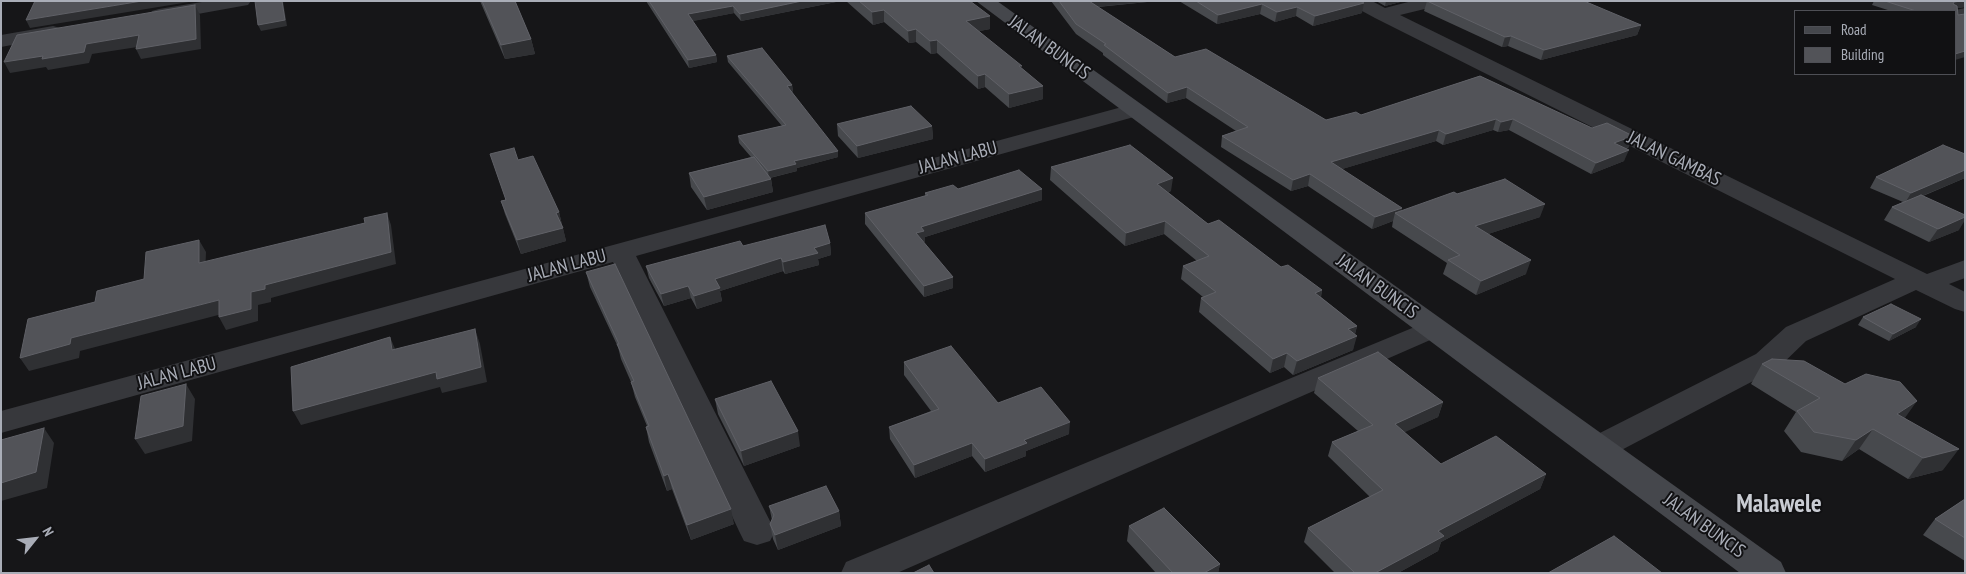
<!DOCTYPE html>
<style>
body{margin:0}
#map{position:relative;width:1966px;height:574px;overflow:hidden;background:#161618;font-family:"PT Sans Narrow",sans-serif}
canvas{display:block}
.frame{position:absolute;inset:0;border:2px solid #a9adb7;pointer-events:none}
.legend{position:absolute;left:1794px;top:10px;width:162px;height:65px;box-sizing:border-box;background:#111113;border:1px solid #4e4f55;margin:0;padding:6px 9px;list-style:none;font-size:15px;color:#a9adb7}
.legend li{display:flex;align-items:center;gap:10px;height:25px}
.legend b{width:25px;border:1px solid #4e4f55}
.north{position:absolute;left:10px;top:514px;width:50px;height:50px;-webkit-text-stroke:4px #111113;paint-order:stroke;rotate:61deg;font-size:14px;font-weight:700;line-height:20px;text-align:center;color:#a9adb7}
.north::after{content:'';display:block;margin:auto;width:18px;height:22px;background:#a9adb7;clip-path:polygon(50% 0,100% 100%,50% 72%,0 100%)}
</style>
<div id="map">
<canvas width="1966" height="574"></canvas>
<div class="frame"></div>
<ul class="legend">
<li><b style="height:6px;background:#45474c"></b>Road</li>
<li><b style="height:14px;background:#525358"></b>Building</li>
</ul>
<div class="north">N</div>
</div>
<script>
const g = document.querySelector('canvas').getContext('2d');
g.lineJoin = 'round';
function poly(rows) {
  const path = new Path2D();
  for (const r of rows) {
    path.moveTo(r[0], r[1]);
    for (let i = 2; i < r.length; i += 2) path.lineTo(r[i], r[i + 1]);
  }
  return path;
}
function paint(path, color) {
  g.fillStyle = color;
  g.fill(path, 'evenodd');
}
function strokePath(path, color, width, dash) {
  g.strokeStyle = color;
  g.lineWidth = width;
  g.lineCap = dash ? 'butt' : 'round';
  g.setLineDash(dash || []);
  g.stroke(path);
}
function label(font, color, halo, rows, align = 'center') {
  g.font = font + ' "PT Sans Narrow",sans-serif';
  g.lineWidth = 4;
  g.setLineDash([]);
  g.textBaseline = 'middle';
  g.strokeStyle = halo;
  g.fillStyle = color;
  for (const [text, x, y, turn = 0] of rows) {
    g.save();
    g.translate(x, y);
    g.rotate((+turn || 0) * Math.PI / 180);
    g.textAlign = isNaN(turn) ? turn : align;
    if (halo) g.strokeText(text, 0, 0);
    g.fillText(text, 0, 0);
    g.restore();
  }
}
paint(poly([
 [208,1,251,1,248,5,242,6,159,21,152,19,150,15,152,11,159,9,208,1],
 [1348,1,1372,1,1385,8,1412,1,1444,1,1441,5,1400,15,1927,274,1965,260,1965,278,1949,284,1965,292,1965,312,1955,309,1916,290,1806,341,1778,368,1610,456,1598,460,1586,456,1582,448,1586,440,1756,354,1786,327,1895,279,1375,18,1351,5,1348,1],
 [1965,8,1965,19,1955,21,1955,11,1951,11,1965,8],
 [53,26,60,28,63,32,60,36,1,47,1,35,53,26],
 [1133,104,1141,105,1144,110,1141,115,636,256,775,531,770,541,757,545,744,541,739,531,613,262,1,433,1,411,1133,104],
 [1434,319,1444,322,1448,328,1444,334,897,573,841,573,846,562,1434,319]
]), '#37383c');
paint(poly([
 [976,1,997,1,1781,562,1786,573,1740,573,976,1]
]), '#45474c');
paint(poly([
 [480,1,515,1,531,39,535,54,505,59],
 [646,1,836,1,836,2,741,21,734,13,692,21,716,55,717,62,689,68],
 [846,1,970,1,990,29,979,31,1022,69,1043,86,1043,99,1009,108,985,87,978,89,937,53,931,54,916,42,909,43,884,22,873,25],
 [1051,1,1157,1,1098,7,1175,57,1326,120,1361,115,1480,76,1629,147,1626,149,1624,161,1591,174,1509,130,1498,132,1493,130,1443,145,1436,141,1342,169,1401,211,1457,194,1540,217,1488,234,1526,274,1476,295,1443,274,1447,263,1392,227,1393,221,1372,229,1308,186,1291,191,1221,147,1222,136,1236,131,1186,98,1167,103,1103,55,1103,53,1076,34],
 [1179,1,1360,1,1362,13,1313,26,1296,16,1275,22,1260,14,1217,24],
 [1376,1,1404,1,1385,6],
 [1427,1,1641,25,1637,35,1541,60,1508,46,1502,47,1424,11],
 [1874,1,1965,1,1965,7,1957,8,1965,57,1955,11,1891,11,1872,5],
 [727,56,792,85,793,91,792,92,838,157,797,168,797,171,770,178,771,179,773,192,707,210,691,187,689,173,751,157,739,143,738,136,782,126,728,62],
 [837,124,932,126,933,139,858,158,838,136],
 [518,160,559,212,562,225,566,241,521,254,505,214,501,201,505,200],
 [1051,167,1171,191,1168,192,1208,224,1281,267,1322,290,1321,297,1357,326,1355,334,1353,350,1293,375,1284,367,1270,373,1199,312,1201,298,1203,297,1181,279,1183,266,1197,261,1164,234,1125,246,1050,180],
 [1876,177,1965,178,1923,196,1959,230,1929,242,1884,220,1892,207,1903,202,1870,188],
 [958,189,1042,189,1042,200,925,237,925,242,923,242,953,277,953,288,924,297,865,224,865,213,925,196,925,193],
 [830,243,831,255,818,259,819,265,785,274,783,271,720,291,722,301,697,309,691,298,664,306,649,278,646,266,743,246],
 [586,272,734,524,691,540,672,489,667,491,649,442,646,427,647,426,635,397,631,382,621,359,618,347,590,287],
 [1863,317,1916,327,1889,341,1858,325],
 [904,362,998,403,1069,434,1026,451,1026,456,985,472,972,456,915,478,890,439,889,427,931,411,904,375],
 [1762,364,1845,384,1905,418,1943,470,1908,479,1859,449,1842,461,1801,452,1784,431,1796,412,1751,384],
 [1318,378,1443,402,1438,417,1404,432,1441,464,1546,474,1540,489,1441,542,1438,551,1398,573,1335,573,1304,542,1308,528,1370,497,1328,456,1332,442,1358,431,1314,393],
 [715,399,800,446,744,466,718,414],
 [1965,499,1965,561,1923,535,1935,519],
 [769,506,839,511,841,526,778,550,773,539,770,524,772,520],
 [1129,526,1220,564,1218,573,1156,573,1127,541]
]), '#47494d');
paint(poly([
 [142,1,195,1,30,28,26,20],
 [282,1,283,1,287,26,261,31,258,25],
 [802,1,836,2,741,21,740,14],
 [1085,1,1157,1,1085,8],
 [1386,1,1404,1,1385,6],
 [1961,1,1965,1,1965,7,1951,9,1954,2],
 [1364,3,1362,13,1313,26,1315,16],
 [1262,4,1260,14,1217,24,1218,15],
 [195,5,200,15,201,49,141,59,136,49],
 [733,6,734,13,689,22,688,14],
 [1297,7,1296,16,1275,22,1277,12],
 [884,10,884,22,873,25,872,12],
 [990,16,990,29,966,34,966,21],
 [1641,25,1637,35,1541,60,1544,50],
 [916,29,916,42,909,43,908,31],
 [139,35,144,46,92,54,89,63,48,70,46,67,10,73,4,62,86,44],
 [1511,36,1508,46,1502,47,1505,37],
 [531,39,535,54,505,59,501,45],
 [937,40,937,53,931,54,930,41],
 [1965,51,1965,57,1955,60,1955,54],
 [716,55,717,62,689,68,688,60],
 [985,74,985,87,978,89,978,76],
 [792,85,793,91,788,92,787,86],
 [1043,86,1043,99,1009,108,1009,94],
 [1187,87,1186,98,1167,103,1168,93],
 [1496,119,1493,130,1443,145,1446,134],
 [1513,119,1509,130,1498,132,1501,122],
 [932,126,933,139,858,158,857,146],
 [1439,130,1436,141,1329,173,1331,162],
 [1633,136,1629,147,1610,154,1614,143],
 [1629,150,1624,161,1591,174,1596,163],
 [838,151,838,157,797,168,797,171,769,178,768,171,794,161],
 [1965,170,1965,178,1905,203,1911,193],
 [1310,174,1308,186,1291,191,1293,180],
 [1173,178,1171,191,1156,196,1157,184],
 [771,179,773,192,707,210,704,197],
 [1042,189,1042,200,925,237,925,242,916,244,916,233,921,227],
 [1545,204,1540,217,1470,240,1475,226],
 [1402,208,1400,216,1395,213,1393,221,1372,229,1375,217],
 [559,212,562,225,559,226,556,213],
 [387,213,391,225,396,264,271,298,271,302,258,305,258,321,226,330,219,317,251,292],
 [1965,217,1965,220,1959,230,1929,242,1938,229],
 [1165,221,1164,234,1125,246,1126,233],
 [563,228,566,241,521,254,517,240],
 [199,240,206,252,205,276,199,263],
 [830,243,831,255,818,259,819,265,785,274,783,262,814,248],
 [781,258,783,271,720,291,722,301,697,309,694,296,715,279],
 [1531,260,1526,274,1476,295,1481,281],
 [953,277,953,288,924,297,924,286],
 [688,286,691,298,664,306,661,294],
 [1322,290,1319,304,1315,293],
 [219,300,226,313,80,351,79,358,29,371,20,358,71,338],
 [1921,319,1916,327,1889,341,1893,334],
 [1357,326,1354,338,1357,336,1353,350,1293,375,1297,361,1348,329],
 [475,329,480,344,487,382,442,393,440,387,301,425,293,411],
 [390,337,396,351,392,350],
 [1287,353,1284,367,1270,373,1273,359],
 [186,384,195,399,192,441,145,454,135,439],
 [1917,401,1902,422,1897,414],
 [1443,402,1438,417,1390,439,1395,424],
 [1070,422,1069,434,1026,451,1026,456,985,472,985,459,1024,440],
 [44,428,54,443,47,488,1,501,1,483],
 [1873,429,1859,449,1842,461,1856,440],
 [798,431,800,446,744,466,741,451],
 [972,443,972,456,915,478,914,465],
 [1959,449,1943,470,1908,479,1923,458],
 [668,474,672,489,667,491,664,476],
 [1546,474,1540,489,1441,542,1438,551,1398,573,1375,573,1438,531],
 [731,509,734,524,691,540,687,525],
 [839,511,841,526,778,550,775,535],
 [1220,564,1218,573,1204,573]
]), '#2f3033');
const building = poly([
 [35,1,142,1,26,20,35,1],
 [255,1,282,1,285,20,258,25,255,1],
 [482,1,515,1,531,39,501,45,482,1],
 [649,1,802,1,740,14,733,6,688,14,716,55,688,60,649,1],
 [859,1,970,1,990,16,966,21,1022,66,1019,66,1043,86,1009,94,985,74,978,76,937,40,930,41,916,29,908,31,884,10,872,12,859,1],
 [1059,1,1089,1,1175,57,1206,49,1326,120,1356,112,1361,115,1480,76,1592,128,1607,123,1633,136,1614,143,1629,150,1596,163,1513,119,1501,122,1496,119,1446,134,1439,130,1331,162,1402,208,1375,217,1310,174,1293,180,1222,136,1248,127,1187,87,1168,93,1104,45,1106,44,1076,24,1059,1],
 [1196,1,1360,1,1364,3,1315,16,1297,7,1277,12,1262,4,1218,15,1196,1],
 [1427,1,1584,1,1641,25,1544,50,1511,36,1505,37,1427,1],
 [1885,1,1961,1,1954,2,1953,4,1957,6,1958,15,1965,14,1965,51,1955,54,1955,11,1916,11,1885,1],
 [195,5,196,39,136,49,139,35,86,44,84,52,42,59,43,56,4,62,17,35,195,5],
 [762,48,792,85,787,86,838,151,794,161,796,164,768,171,738,136,786,125,727,56,762,48],
 [911,106,932,126,857,146,837,124,911,106],
 [1130,145,1173,178,1157,184,1208,224,1219,220,1281,267,1288,265,1322,290,1315,293,1357,326,1348,329,1357,336,1297,361,1287,353,1273,359,1201,298,1216,292,1183,266,1209,256,1165,221,1126,233,1051,167,1130,145],
 [1943,145,1965,154,1965,170,1911,193,1876,177,1943,145],
 [514,148,518,160,533,156,559,212,556,213,563,228,517,240,501,201,506,200,490,154,514,148],
 [754,157,771,179,704,197,689,173,754,157],
 [1019,170,1042,189,921,227,924,231,916,233,953,277,924,286,865,213,928,195,925,193,953,185,958,189,1019,170],
 [1505,179,1545,204,1475,226,1531,260,1481,281,1448,260,1460,255,1395,213,1454,192,1457,194,1505,179],
 [1921,195,1965,215,1965,217,1938,229,1892,207,1921,195],
 [387,213,391,252,265,285,265,289,251,292,251,309,219,317,219,300,71,338,70,344,20,358,28,319,95,302,97,291,144,279,146,252,199,240,199,263,365,223,364,218,387,213],
 [825,225,830,243,814,248,818,253,783,262,781,258,715,279,720,288,694,296,688,286,661,294,646,266,740,241,743,246,825,225],
 [615,264,731,509,687,525,668,474,664,476,646,427,649,426,631,382,634,381,617,344,619,344,586,272,615,264],
 [1891,304,1921,319,1893,334,1863,317,1891,304],
 [475,329,481,367,437,379,436,372,293,411,291,367,390,337,392,350,475,329],
 [951,346,998,403,1041,387,1070,422,1024,440,1027,443,985,459,972,443,914,465,889,427,939,409,904,362,951,346],
 [1378,352,1443,402,1395,424,1441,464,1496,436,1546,474,1438,531,1444,536,1375,573,1355,573,1308,528,1383,490,1332,442,1373,425,1318,378,1378,352],
 [1772,359,1804,361,1845,384,1866,374,1900,382,1917,401,1897,414,1959,449,1923,458,1873,429,1856,440,1814,432,1797,411,1820,398,1762,364,1772,359],
 [771,381,798,431,741,451,715,399,771,381],
 [186,384,183,426,135,439,141,396,186,384],
 [44,428,36,472,1,483,1,440,44,428],
 [826,486,839,511,775,535,770,524,774,515,769,506,826,486],
 [1965,499,1965,538,1935,519,1965,499],
 [1164,508,1220,564,1204,573,1173,573,1129,526,1164,508],
 [1614,536,1662,573,1548,573,1614,536],
 [929,565,934,573,913,573,929,565]
]);
paint(building, '#525358');
strokePath(building, '#606167', 1);
label('19px', '#a9adb7', '#111113', [
 ["JALAN BUNCIS",1049,48,36],
 ["JALAN LABU",958,158,-15],
 ["JALAN GAMBAS",1674,159,26],
 ["JALAN LABU",567,266,-15],
 ["JALAN BUNCIS",1377,287,36],
 ["JALAN LABU",177,374,-15],
 ["JALAN BUNCIS",1704,526,36]
]);
label('bold 25px', '#c9ccd3', '#111113', [
 ["Malawele",1779,505]
]);
</script>
